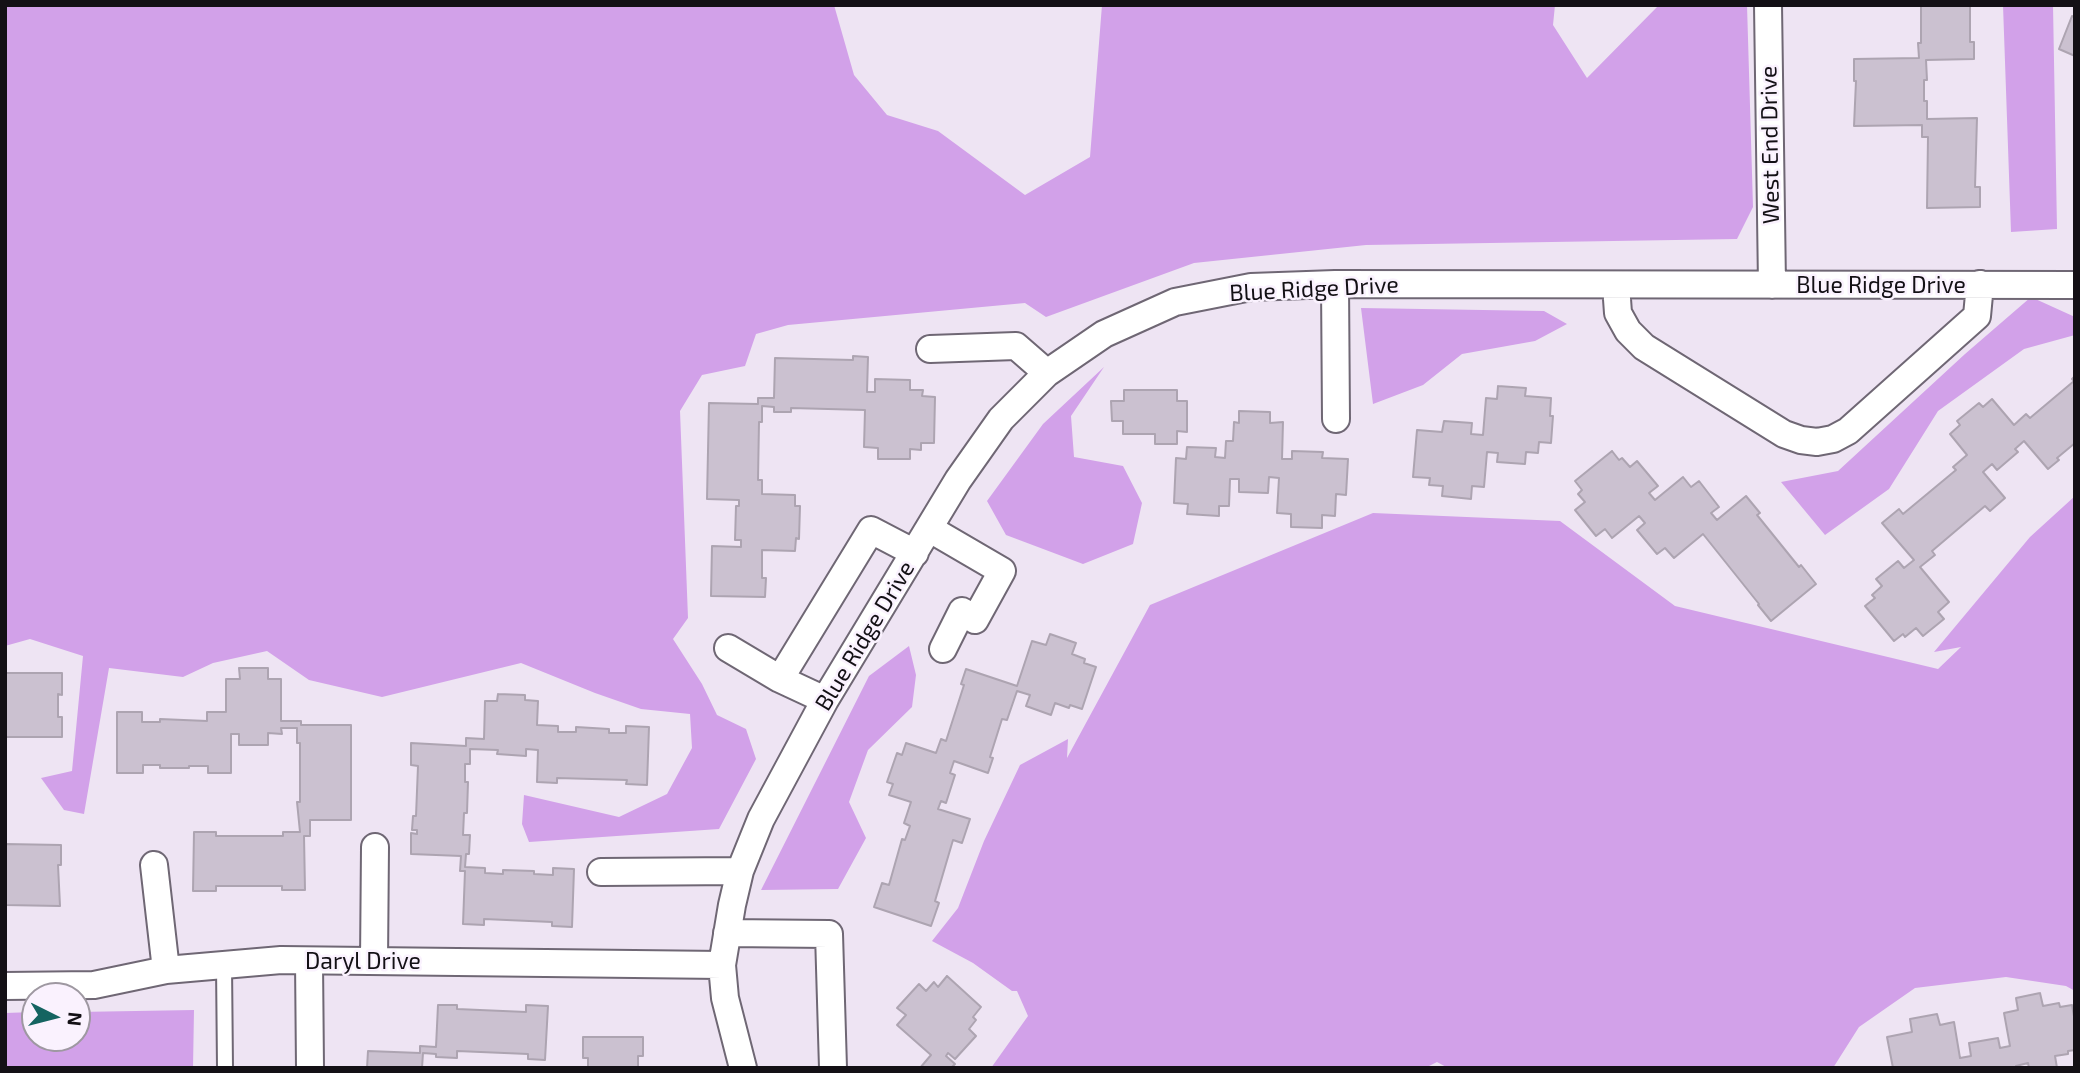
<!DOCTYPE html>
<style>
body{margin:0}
#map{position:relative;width:2080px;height:1073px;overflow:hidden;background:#eee4f3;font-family:"Exo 2",sans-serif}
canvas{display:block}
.frame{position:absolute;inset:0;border:7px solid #131015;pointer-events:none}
.north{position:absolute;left:21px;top:982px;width:70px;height:70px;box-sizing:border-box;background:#faf2fe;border:2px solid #9e98a1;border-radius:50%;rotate:96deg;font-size:19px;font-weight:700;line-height:28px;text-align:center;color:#131015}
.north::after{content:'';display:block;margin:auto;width:24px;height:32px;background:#156461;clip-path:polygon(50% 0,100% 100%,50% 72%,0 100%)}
</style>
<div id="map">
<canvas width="2080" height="1073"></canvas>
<div class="frame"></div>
<div class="north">N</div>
</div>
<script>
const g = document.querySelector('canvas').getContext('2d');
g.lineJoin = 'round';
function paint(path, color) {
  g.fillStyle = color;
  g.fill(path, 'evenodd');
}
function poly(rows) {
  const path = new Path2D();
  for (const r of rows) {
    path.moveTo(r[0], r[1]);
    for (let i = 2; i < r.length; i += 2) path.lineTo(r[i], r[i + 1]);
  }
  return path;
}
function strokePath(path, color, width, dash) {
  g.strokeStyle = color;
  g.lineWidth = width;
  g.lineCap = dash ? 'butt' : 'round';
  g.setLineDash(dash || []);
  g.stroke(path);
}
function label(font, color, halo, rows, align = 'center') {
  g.font = font + ' "Exo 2",sans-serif';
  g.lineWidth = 5;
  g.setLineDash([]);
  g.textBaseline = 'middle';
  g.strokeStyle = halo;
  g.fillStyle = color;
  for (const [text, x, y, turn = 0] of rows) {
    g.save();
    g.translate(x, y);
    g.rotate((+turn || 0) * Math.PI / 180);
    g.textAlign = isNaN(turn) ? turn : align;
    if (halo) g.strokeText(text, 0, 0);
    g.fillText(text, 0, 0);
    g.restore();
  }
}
paint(poly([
 [5,5,834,5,854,75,887,115,938,131,1025,195,1090,157,1102,5,1555,5,1553,25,1587,78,1659,5,1747,5,1753,207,1737,239,1366,245,1194,263,1046,317,1025,303,788,325,756,334,745,366,702,375,680,411,688,618,673,639,702,684,717,715,746,729,756,759,719,829,529,842,522,824,524,795,619,817,667,794,692,748,690,714,641,709,595,693,521,663,382,697,309,680,267,651,213,663,183,677,109,668,84,814,64,810,41,778,72,771,83,656,30,639,5,646],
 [2003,5,2053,5,2057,229,2011,232],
 [2031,297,2075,317,2075,335,2024,349,1938,411,1889,489,1825,535,1781,482,1838,471,1965,354],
 [1361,308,1544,311,1567,324,1535,341,1462,354,1423,385,1373,404],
 [1104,367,1071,416,1074,457,1123,466,1142,503,1133,544,1083,564,1006,535,987,501,1043,424],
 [2075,496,2075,991,2066,986,2006,977,1915,988,1859,1027,1833,1068,1448,1068,1437,1062,1425,1068,991,1068,1028,1016,1017,991,1012,991,973,963,932,941,958,908,984,841,1020,765,1068,739,1067,758,1150,605,1373,513,1560,521,1675,606,1938,669,1961,647,1934,652,2030,537],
 [909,646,916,675,912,707,868,750,849,802,866,838,838,889,761,890,869,676],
 [194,1010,193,1068,5,1068,5,1013,35,1012,35,1038,77,1038,77,1012]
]), '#d2a1e9');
const building = poly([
 [1921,5,1970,5,1970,42,1974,42,1974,59,1926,60,1927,80,1924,80,1924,101,1927,101,1927,119,1977,118,1975,187,1980,187,1980,207,1927,208,1928,137,1922,137,1922,125,1854,126,1856,81,1854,81,1854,59,1919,58,1918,43,1921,43,1921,5],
 [2072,16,2075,17,2075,56,2059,49,2072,16],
 [853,356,868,357,867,392,875,392,875,379,910,380,910,390,923,390,922,396,935,397,934,443,921,443,921,450,910,449,910,459,878,459,878,448,864,447,865,410,791,408,791,412,774,412,774,407,762,406,762,422,759,422,758,480,762,480,762,494,795,495,795,506,800,506,799,539,796,538,795,551,762,550,762,578,766,578,765,597,711,596,712,546,741,547,741,540,735,540,736,506,739,506,739,500,707,499,709,403,758,404,758,398,774,398,775,358,853,360,853,356],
 [2075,376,2075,443,2057,458,2059,460,2048,469,2024,441,2015,449,2018,452,1997,470,1992,464,1983,472,2005,498,1990,511,1985,506,1932,551,1935,555,1920,567,1949,602,1938,612,1944,619,1923,636,1916,628,1905,637,1903,634,1894,641,1865,606,1875,598,1872,595,1882,586,1876,579,1898,561,1904,568,1914,560,1882,523,1899,509,1903,514,1956,470,1953,467,1967,455,1950,434,1960,425,1957,421,1979,403,1983,407,1992,399,2014,425,2026,414,2030,418,2074,381,2072,379,2075,376],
 [1498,386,1526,388,1525,396,1551,398,1550,416,1553,416,1551,443,1539,442,1538,453,1526,452,1525,464,1497,462,1498,453,1487,452,1484,487,1472,486,1471,499,1442,496,1443,486,1429,485,1430,478,1413,477,1417,430,1442,432,1444,421,1472,423,1471,434,1483,435,1486,398,1497,399,1498,386],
 [1124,390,1177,390,1177,401,1187,401,1187,432,1177,431,1177,444,1155,444,1155,434,1123,434,1123,421,1112,421,1111,401,1124,401,1124,390],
 [1239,411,1270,412,1270,423,1283,422,1282,459,1292,459,1292,451,1323,452,1322,458,1348,459,1346,495,1336,494,1335,516,1322,515,1322,528,1291,527,1291,514,1277,513,1279,478,1269,477,1268,493,1239,492,1239,479,1230,479,1229,506,1219,506,1219,516,1187,514,1188,504,1174,503,1176,458,1186,459,1187,447,1216,448,1215,457,1225,458,1226,441,1233,441,1234,422,1239,423,1239,411],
 [1612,451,1619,460,1622,458,1630,467,1637,461,1658,486,1649,493,1655,500,1683,477,1691,487,1699,481,1719,507,1711,513,1717,520,1746,496,1760,513,1757,515,1799,567,1801,565,1816,584,1771,621,1758,605,1759,604,1703,534,1674,558,1665,548,1657,554,1637,530,1645,523,1639,516,1612,538,1605,529,1596,536,1575,510,1585,502,1578,494,1582,490,1575,481,1612,451],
 [1050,634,1076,643,1072,654,1085,659,1084,663,1096,667,1082,709,1070,705,1069,708,1055,703,1051,715,1026,706,1030,695,1017,691,1007,720,1002,719,990,757,993,758,988,773,954,761,950,773,955,775,946,803,941,801,938,809,970,819,962,843,953,840,935,901,939,903,931,926,874,907,882,883,889,885,902,839,905,840,910,826,904,823,911,802,889,795,893,784,887,782,897,753,902,755,906,743,936,753,941,739,946,741,964,685,961,684,966,669,1017,686,1032,641,1046,645,1050,634],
 [239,668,268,668,268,679,281,679,281,721,301,721,301,725,351,725,351,820,310,820,310,836,304,836,305,890,282,890,282,886,216,886,216,891,193,891,194,832,216,832,216,836,283,836,283,832,300,832,297,802,300,802,300,743,297,743,297,728,281,728,282,734,268,733,268,745,239,745,239,734,231,734,231,773,208,773,208,766,189,766,189,768,160,768,160,765,143,765,143,773,117,773,117,712,142,712,142,722,160,722,160,719,207,721,207,712,226,712,226,679,240,679,239,668],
 [5,673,62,673,62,695,58,694,58,717,62,717,62,737,5,737,5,673],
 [498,694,525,695,525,700,538,701,537,725,558,726,558,732,576,732,576,727,609,729,609,733,626,733,626,726,649,727,647,785,626,784,627,780,557,778,557,783,537,782,538,750,526,749,526,756,497,754,498,750,470,749,470,764,465,764,465,782,468,782,467,813,464,813,463,835,470,835,469,854,466,854,465,867,485,868,485,873,503,874,503,870,534,871,534,874,553,875,553,868,574,869,572,927,552,926,552,922,484,919,484,925,463,924,465,871,460,871,461,856,411,854,411,833,417,834,417,830,412,830,413,816,416,816,418,766,411,765,411,743,466,746,466,738,484,739,485,701,497,701,498,694],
 [5,844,61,845,61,865,58,865,60,906,5,905,5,844],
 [947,976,981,1007,973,1017,976,1020,969,1029,976,1036,955,1059,948,1053,946,1056,955,1064,951,1068,920,1068,931,1055,897,1025,906,1015,897,1008,919,984,926,991,934,982,938,987,947,976],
 [2040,993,2043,1006,2059,1003,2060,1007,2072,1005,2075,1022,2075,1050,2068,1051,2068,1054,2055,1056,2057,1068,2029,1068,2028,1063,2016,1066,2016,1068,1893,1068,1887,1037,1912,1032,1910,1019,1937,1014,1940,1025,1954,1022,1960,1058,1971,1056,1969,1043,1998,1038,2000,1048,2010,1046,2004,1013,2018,1010,2016,998,2040,993],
 [438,1005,457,1005,457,1009,526,1012,526,1005,548,1006,545,1060,528,1059,528,1054,457,1051,457,1058,436,1057,436,1054,423,1053,422,1068,367,1068,368,1051,420,1053,420,1046,436,1047,438,1005],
 [583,1037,643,1037,643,1056,638,1056,638,1068,588,1068,588,1058,583,1058,583,1037]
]);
paint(building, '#cbc1d0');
strokePath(building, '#ada4b1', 2);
const lane = poly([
 [224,965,225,1068]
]);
const street = poly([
 [1768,5,1772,285],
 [1335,284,1336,419],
 [1616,285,1618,313,1628,331,1644,347,1784,434,1801,440,1817,442,1833,439,1848,431,1977,316,1980,284],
 [930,349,1016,346,1047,373],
 [930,529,1002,571,975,620,962,611,943,649],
 [728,648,780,679,825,700],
 [780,679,871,530,915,553],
 [154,865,166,970],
 [601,872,740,871],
 [727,933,829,934,833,1068],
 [309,961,310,1068],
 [374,961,375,847],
 [5,986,94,985,166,970,281,960,722,965],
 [743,1068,725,998,722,965,732,905,740,871,761,819,825,700,958,480,1001,419,1047,373,1104,334,1175,302,1251,287,1335,284,2075,285]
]);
strokePath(lane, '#6f6774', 18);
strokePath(street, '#6f6774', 30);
strokePath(lane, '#fff', 14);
strokePath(street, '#fff', 26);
label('23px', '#131015', '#faf2fe', [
 ["West End Drive",1770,145,-91],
 ["Blue Ridge Drive",1881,285],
 ["Blue Ridge Drive",1314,289,-3],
 ["Blue Ridge Drive",865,636,-59],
 ["Daryl Drive",363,961]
]);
</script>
